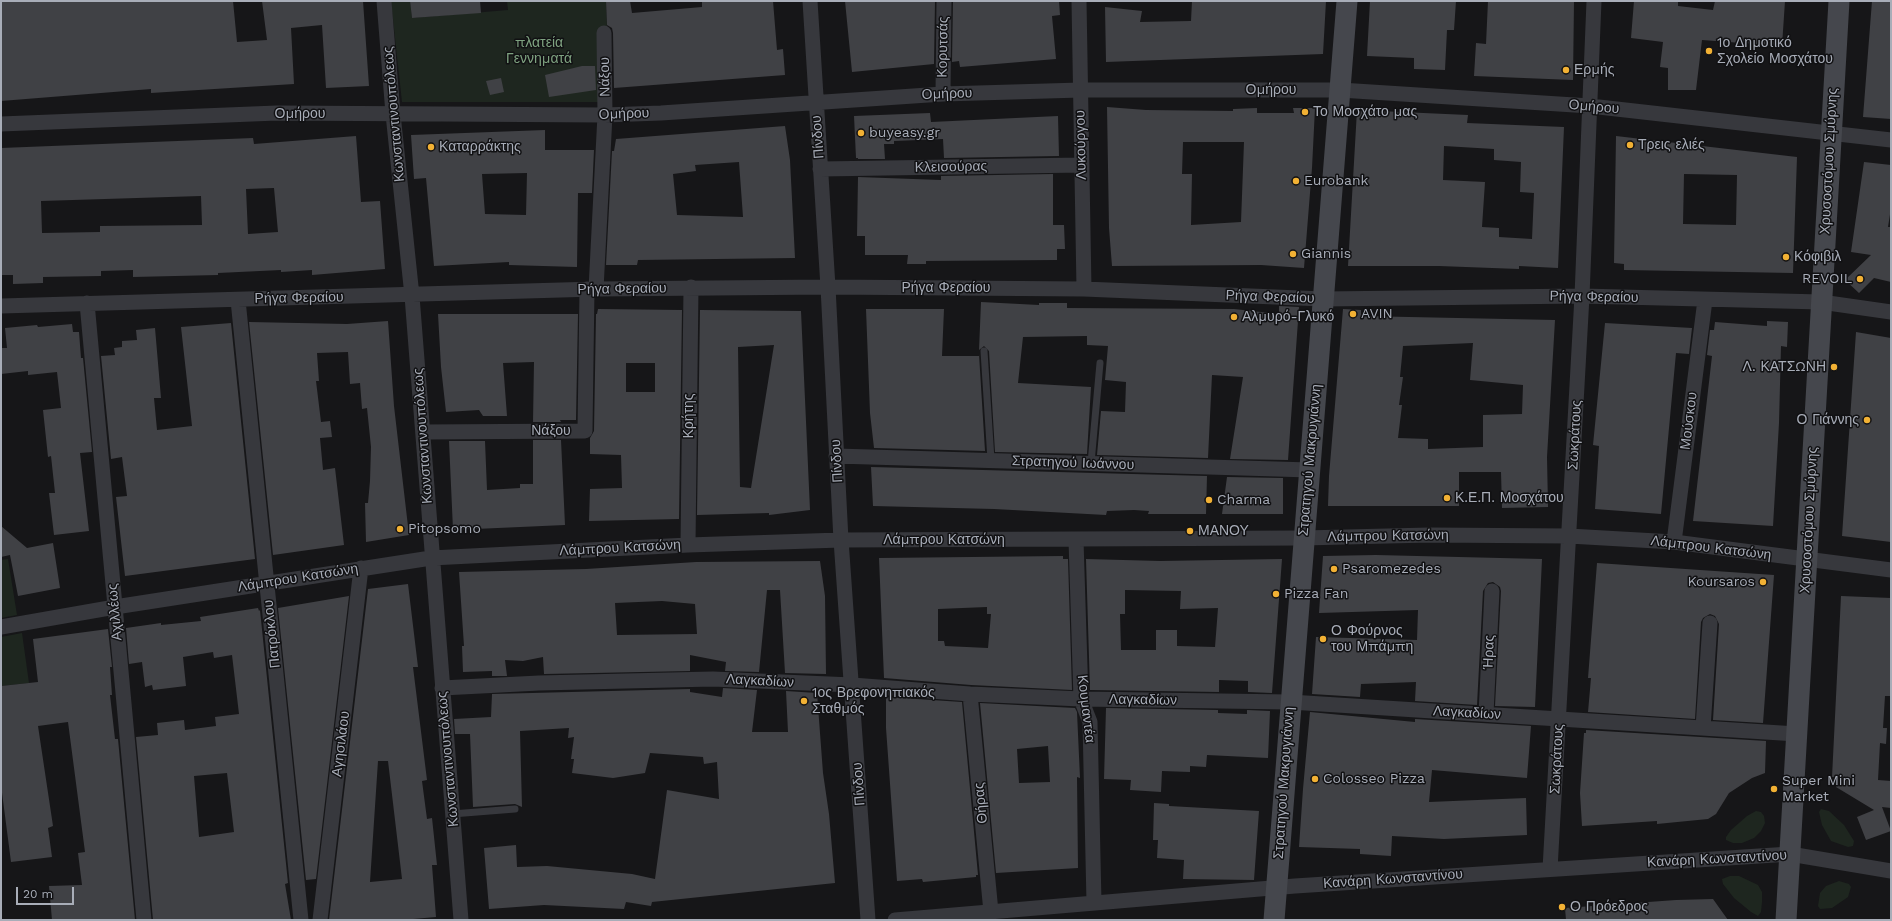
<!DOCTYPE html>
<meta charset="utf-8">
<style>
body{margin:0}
#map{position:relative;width:1892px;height:921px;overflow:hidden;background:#161618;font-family:"Work Sans",sans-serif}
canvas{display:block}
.frame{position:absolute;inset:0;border:2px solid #a8adb8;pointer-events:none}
.scale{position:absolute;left:16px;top:887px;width:58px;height:18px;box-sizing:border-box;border:2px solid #a8adb8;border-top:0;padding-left:5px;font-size:12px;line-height:14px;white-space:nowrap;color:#a8adb8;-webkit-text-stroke:3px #111113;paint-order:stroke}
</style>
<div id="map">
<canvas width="1892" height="921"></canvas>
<div class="frame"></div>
<div class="scale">20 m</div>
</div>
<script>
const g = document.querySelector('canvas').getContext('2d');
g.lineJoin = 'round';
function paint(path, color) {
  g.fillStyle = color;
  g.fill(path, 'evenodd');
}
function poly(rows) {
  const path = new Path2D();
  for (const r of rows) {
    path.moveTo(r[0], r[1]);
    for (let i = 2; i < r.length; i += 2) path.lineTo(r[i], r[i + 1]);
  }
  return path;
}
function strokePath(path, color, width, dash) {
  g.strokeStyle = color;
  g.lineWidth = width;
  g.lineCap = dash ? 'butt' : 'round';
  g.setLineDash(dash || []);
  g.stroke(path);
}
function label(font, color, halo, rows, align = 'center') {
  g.font = font + ' "Work Sans",sans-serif';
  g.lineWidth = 3;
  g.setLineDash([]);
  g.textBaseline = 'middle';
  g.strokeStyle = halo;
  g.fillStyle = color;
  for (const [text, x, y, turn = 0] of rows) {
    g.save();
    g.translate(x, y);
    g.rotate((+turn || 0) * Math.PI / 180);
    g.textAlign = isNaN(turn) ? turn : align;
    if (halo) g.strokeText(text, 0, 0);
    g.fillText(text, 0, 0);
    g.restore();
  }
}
paint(poly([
 [391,1,410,1,412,18,508,10,507,1,606,1,607,29,602,102,402,102],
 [8,559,17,615,1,618,1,560],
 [22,633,29,683,1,686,1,637],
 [1821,809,1829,811,1844,825,1854,841,1853,846,1848,847,1831,841,1822,825,1819,812],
 [1756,811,1761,812,1764,816,1765,823,1761,831,1754,838,1742,843,1733,843,1726,840,1726,837,1731,830,1747,816],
 [1730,876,1739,876,1758,885,1762,892,1762,902,1761,912,1758,916,1751,912,1734,898,1723,884,1722,879],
 [1839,881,1849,884,1851,887,1848,897,1832,908,1820,909,1818,906,1820,893,1826,886]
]), '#1e261f');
paint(poly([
 [1,1,233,1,237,42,267,40,262,1,363,1,369,86,326,88,322,25,291,28,294,84,151,93,151,89,1,101],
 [410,1,480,1,481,13,412,18],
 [606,1,630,1,632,13,702,7,702,1,773,1,777,50,783,49,785,75,614,88,613,33,612,28,607,25],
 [845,1,935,1,934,64,852,72],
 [953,1,1059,1,1060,15,1052,16,1056,59,960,67,959,61,952,62],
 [1192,1,1326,1,1323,54,1106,62,1105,7,1142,11,1140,22,1191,21],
 [1370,1,1456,1,1454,30,1447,30,1445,70,1414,69,1414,58,1367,56],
 [1488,1,1574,1,1573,80,1474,76,1476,43,1486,44],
 [1634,1,1678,1,1678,6,1713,10,1715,1,1785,1,1782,46,1702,40,1696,90,1668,90,1668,68,1660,67,1663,42,1631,38],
 [1872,1,1891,1,1891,119,1863,117],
 [582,66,595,66,596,90,549,97,545,75],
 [501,78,504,92,490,95,486,81],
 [1107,107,1146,110,1233,111,1233,109,1257,108,1257,113,1294,113,1293,108,1315,108,1312,168,1304,268,1261,265,1112,266,1109,228],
 [1183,142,1244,142,1241,222,1191,225,1192,174,1182,174],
 [1357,110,1468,115,1467,123,1564,127,1558,268,1519,266,1519,269,1439,266,1348,266],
 [1444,146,1494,149,1494,160,1521,162,1520,192,1534,193,1532,239,1499,237,1499,228,1482,227,1485,182,1443,180],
 [930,113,931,122,1058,116,1059,156,944,158,943,139,894,141,894,144,884,144,885,159,858,159,858,158,856,158,854,116],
 [785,126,790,160,795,258,638,260,637,265,606,265,612,151,614,151,616,139],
 [739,162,743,217,677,215,673,174,696,171,695,165],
 [545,130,545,150,594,150,592,193,578,193,577,267,509,265,509,262,434,266,426,178,414,179,411,135],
 [527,173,526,215,485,214,482,174],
 [356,136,361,202,380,201,385,269,312,275,312,270,281,272,281,270,218,273,218,275,133,277,133,270,101,271,101,276,43,277,43,283,13,284,13,275,1,275,1,148,253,138,254,144],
 [274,188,278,232,248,234,246,189],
 [201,196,202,225,100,226,100,232,42,233,41,201],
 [1616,136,1797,157,1793,273,1624,270,1624,264,1614,263],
 [1684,174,1737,175,1736,225,1683,224],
 [1864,162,1891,165,1891,208,1888,227,1891,227,1891,282,1874,278,1859,293,1845,280,1871,255,1851,252],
 [1053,174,1053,225,1064,225,1065,249,1057,249,1057,260,926,261,926,264,907,264,908,255,865,255,865,236,857,236,858,177,941,180,941,176],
 [981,302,1039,305,1039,303,1067,303,1067,308,1234,309,1279,314,1279,306,1299,307,1288,460,1230,459,1243,377,1212,375,1208,458,1097,455,1101,411,1125,412,1126,382,1105,380,1108,346,1087,345,1087,336,1023,337,1018,383,1091,387,1087,454,995,452,989,351,984,346,979,350],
 [598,309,682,310,679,519,589,521,590,489,622,488,621,455,590,454,590,438,594,431,596,314,597,314],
 [626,363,655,363,655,392,626,392],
 [866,309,944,309,942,356,979,356,979,354,985,451,874,448,870,413],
 [1343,309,1361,310,1361,316,1555,320,1547,457,1548,507,1502,508,1501,472,1459,472,1459,506,1328,506,1329,476],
 [1473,343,1470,380,1523,385,1522,414,1483,415,1483,447,1428,449,1428,439,1398,438,1402,405,1399,405,1403,377,1400,377,1403,346],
 [700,310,801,311,810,510,769,515,769,513,697,515],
 [774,345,751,488,740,487,738,347],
 [438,314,578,314,576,420,560,420,561,422,533,422,534,362,503,363,507,416,483,416,479,410,446,412,441,367],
 [388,321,394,406,409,535,366,542,365,503,368,503,370,481,371,447,367,408,362,409,360,383,350,384,348,352,317,353,319,381,316,381,321,422,330,421,332,437,320,438,323,470,335,468,344,545,273,555,249,322,347,324],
 [1767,321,1788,322,1787,347,1781,346,1779,423,1773,526,1693,521,1712,356,1707,355,1710,330,1714,330,1715,322,1767,326],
 [231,323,255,559,125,576,116,497,127,496,122,457,111,459,101,356,115,355,114,348,122,347,122,341,137,340,136,330,155,328,161,398,154,398,157,430,192,426,181,327],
 [1605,323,1692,328,1689,354,1676,353,1661,514,1595,509,1599,446,1593,445],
 [72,324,73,332,79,332,81,358,83,358,92,452,80,453,89,531,54,535,49,493,55,493,51,456,48,457,43,410,61,408,57,372,28,375,28,371,1,374,1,348,7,348,5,328,37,325,38,327],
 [1856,332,1891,338,1891,542,1842,536],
 [533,440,561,440,565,525,453,530,449,441,485,441,487,490,520,488,520,484,533,484],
 [871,467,1207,476,1206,514,1148,514,1149,511,1134,510,1107,511,1106,515,994,509,873,506],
 [1227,477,1283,478,1283,514,1222,514],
 [1,526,27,548,53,543,60,588,18,596,10,555,1,557],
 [1376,555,1542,559,1535,707,1495,706,1501,591,1500,587,1493,582,1488,583,1483,591,1477,705,1415,701,1416,682,1361,684,1360,697,1312,694,1316,637,1417,640,1418,610,1319,613,1323,556],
 [1063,556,1063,559,1068,559,1072,690,971,685,884,678,879,558],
 [987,607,987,614,991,614,988,648,945,646,944,641,938,641,938,609],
 [1086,559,1160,561,1282,559,1272,693,1248,692,1248,681,1219,680,1219,692,1090,690],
 [1125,590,1181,591,1180,609,1218,608,1215,647,1177,646,1177,630,1156,630,1156,650,1121,650,1120,614,1125,614],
 [820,561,825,596,826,674,785,673,780,590,767,590,759,672,725,671,726,662,690,655,690,671,544,674,543,657,523,661,505,660,507,676,492,676,492,671,463,672,462,646,464,646,459,572,586,569,696,562],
 [662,601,695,604,697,634,617,635,615,603],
 [1597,563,1774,575,1763,723,1713,720,1719,624,1715,616,1710,614,1703,618,1701,622,1695,719,1588,712,1591,678,1588,678],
 [408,584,418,667,413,667,427,780,422,781,427,819,432,818,437,865,432,865,436,917,402,920,329,920,368,589],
 [378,761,388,761,402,879,370,882],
 [349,596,316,879,306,880,278,608],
 [1841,596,1891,598,1891,696,1885,696,1883,728,1887,728,1886,744,1880,743,1878,780,1891,781,1891,808,1882,807,1891,831,1866,840,1857,817,1874,810,1836,787,1838,778,1832,777],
 [258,608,259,611,260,610,288,883,285,884,291,920,153,920,136,737,158,735,157,723,184,720,185,730,216,726,215,717,239,714,232,655,214,658,213,652,183,657,186,686,153,690,152,685,145,687,142,662,129,664,126,628,161,623,161,625,201,621,200,617],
 [227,773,234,832,199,837,194,776],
 [108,629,112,667,110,667,112,695,110,695,115,739,118,739,135,920,52,920,49,886,82,885,78,853,85,852,68,722,38,726,53,826,48,828,52,857,11,862,1,785,1,686,38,682,33,639],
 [723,688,757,690,752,732,788,732,786,691,817,693,823,773,829,814,835,883,652,902,651,906,626,902,624,909,544,905,489,909,484,848,516,845,517,867,547,866,632,874,655,879,667,790,719,799,717,762,704,764,703,757,650,753,645,773,613,778,572,773,574,759,571,759,574,737,568,738,569,728,520,731,522,807,515,804,473,807,470,734,455,734,454,719,491,717,492,694,690,689,690,692,722,697],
 [886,697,962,702,978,875,976,875,976,877,923,882,922,879,897,881,886,728],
 [980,703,1075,708,1077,712,1080,778,1077,777,1078,868,996,873],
 [1048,746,1050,782,1019,783,1017,749],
 [1106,708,1218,710,1218,713,1247,714,1247,710,1270,711,1268,758,1207,755,1206,767,1190,766,1190,772,1162,771,1161,792,1130,790,1131,780,1104,779],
 [1310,712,1415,722,1415,719,1531,726,1527,778,1432,770,1429,802,1526,798,1527,835,1444,839,1392,836,1391,856,1360,854,1360,849,1299,847,1303,789],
 [1586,730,1766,741,1765,773,1752,778,1729,793,1716,814,1708,819,1657,824,1657,821,1582,826,1580,793,1584,733,1586,733],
 [1154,803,1169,804,1169,806,1259,811,1254,880,1183,879,1184,860,1157,858,1158,840,1153,840],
 [1713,899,1728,920,1566,920,1565,908,1676,900]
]), '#404145');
strokePath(poly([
 [984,351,991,460],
 [1091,463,1100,363],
 [452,814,515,809]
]), '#37383d', 7);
strokePath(poly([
 [384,1,393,114,412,296,461,920],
 [810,1,828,287,841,540,868,920],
 [1079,1,1084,289],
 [943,94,944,1],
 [1,124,277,113,605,115,661,113,943,94,1081,90,1340,90,1590,106,1891,140],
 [820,169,1082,165],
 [596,289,605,115,604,33],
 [238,300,301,920],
 [87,303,144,920],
 [1,306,596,289,828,287,1084,289,1323,299,1582,296,1821,302,1891,312],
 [423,432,585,431,587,289],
 [836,456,1310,470],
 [1076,540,1081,699,1090,722,1094,903],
 [1674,542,1705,300],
 [688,545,691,287],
 [1,627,115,607,431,558,688,545,841,540,1303,538,1430,535,1569,536,1674,542,1891,570],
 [442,688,539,683,713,679,852,685,970,694,1081,699,1290,702,1797,734],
 [970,694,991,912],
 [1486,714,1492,591],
 [1703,728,1710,623],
 [1550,869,1582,296,1594,1],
 [320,920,361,568],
 [895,920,1295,886,1790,854,1891,871]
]), '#37383d', 15);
strokePath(poly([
 [1274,920,1347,1],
 [1786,920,1839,1]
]), '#45474d', 21);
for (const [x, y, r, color] of [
 [1709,51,4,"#f2b134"],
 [1566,70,4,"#f2b134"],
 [1305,112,4,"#f2b134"],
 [861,133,4,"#f2b134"],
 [1630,145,4,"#f2b134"],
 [431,147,4,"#f2b134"],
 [1296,181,4,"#f2b134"],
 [1293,254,4,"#f2b134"],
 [1786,257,4,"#f2b134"],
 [1860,279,4,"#f2b134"],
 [1353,314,4,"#f2b134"],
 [1234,317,4,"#f2b134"],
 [1834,367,4,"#f2b134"],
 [1867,420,4,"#f2b134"],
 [1447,498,4,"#f2b134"],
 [1209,500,4,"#f2b134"],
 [400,529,4,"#f2b134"],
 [1190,531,4,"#f2b134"],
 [1334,569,4,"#f2b134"],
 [1763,582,4,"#f2b134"],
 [1276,594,4,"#f2b134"],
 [1323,639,4,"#f2b134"],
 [804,701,4,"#f2b134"],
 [1315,779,4,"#f2b134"],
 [1774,789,4,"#f2b134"],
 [1562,907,4,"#f2b134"]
]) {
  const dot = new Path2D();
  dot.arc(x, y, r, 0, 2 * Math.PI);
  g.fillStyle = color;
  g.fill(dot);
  strokePath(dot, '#111113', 1.5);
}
label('14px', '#7fa381', '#111113', [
 ["πλατεία",539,43],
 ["Γεννηματά",539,59]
]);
label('14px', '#a8adb8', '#111113', [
 ["1ο Δημοτικό",1717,43],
 ["Σχολείο Μοσχάτου",1717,59],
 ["Ερμής",1574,70],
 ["Το Μοσχάτο μας",1313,112],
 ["buyeasy.gr",869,133],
 ["Τρεις ελιές",1638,145],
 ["Καταρράκτης",439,147],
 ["Eurobank",1304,181],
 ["Giannis",1301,254],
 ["Κόφιβιλ",1794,257],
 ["REVOIL",1852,279,"right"],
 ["AVIN",1361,314],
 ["Αλμυρό-Γλυκό",1242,317],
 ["Λ. ΚΑΤΣΩΝΗ",1826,367,"right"],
 ["Ο Γιάννης",1859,420,"right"],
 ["Κ.Ε.Π. Μοσχάτου",1455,498],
 ["Charma",1217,500],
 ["Pitopsomo",408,529],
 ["ΜΑΝΟΥ",1198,531],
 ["Psaromezedes",1342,569],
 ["Koursaros",1755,582,"right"],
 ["Pizza Fan",1284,594],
 ["Ο Φούρνος",1331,631],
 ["του Μπάμπη",1331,647],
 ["1ος Βρεφονηπιακός",812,693],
 ["Σταθμός",812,709],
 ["Colosseo Pizza",1323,779],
 ["Super Mini",1782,781],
 ["Market",1782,797],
 ["Ο Πρόεδρος",1570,907]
], 'left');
label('14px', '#a8adb8', '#111113', [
 ["Κορυτσάς",943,47,-89],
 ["Νάξου",605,77,-91],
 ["Ομήρου",1271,90],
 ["Ομήρου",947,94,-2],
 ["Ομήρου",1594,107,5],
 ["Ομήρου",300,114],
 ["Κωνσταντινουπόλεως",394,114,-95],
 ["Ομήρου",624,114,-2],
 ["Πίνδου",818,137,-94],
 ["Λυκούργου",1081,145,-91],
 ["Χρυσοστόμου Σμύρνης",1829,161,-87],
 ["Κλεισούρας",951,167,-1],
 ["Ρήγα Φεραίου",946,288],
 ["Ρήγα Φεραίου",622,289,-1],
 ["Ρήγα Φεραίου",1270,297,2],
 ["Ρήγα Φεραίου",1594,297,1],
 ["Ρήγα Φεραίου",299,298,-1],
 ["Κρήτης",689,416,-90],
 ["Μούσκου",1689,421,-83],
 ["Νάξου",551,431],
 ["Σωκράτους",1575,435,-87],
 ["Κωνσταντινουπόλεως",423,436,-94],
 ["Στρατηγού Μακρυγιάννη",1310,460,-85],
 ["Πίνδου",837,461,-93],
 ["Στρατηγού Ιωάννου",1073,463,2],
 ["Χρυσοστόμου Σμύρνης",1809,520,-87],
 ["Λάμπρου Κατσώνη",1388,536,-1],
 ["Λάμπρου Κατσώνη",944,540],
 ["Λάμπρου Κατσώνη",620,548,-3],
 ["Λάμπρου Κατσώνη",1711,548,7],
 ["Λάμπρου Κατσώνη",298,578,-9],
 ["Αχιλλέως",115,612,-95],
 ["Πατρόκλου",272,634,-96],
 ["Ήρας",1489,652,-88],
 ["Λαγκαδίων",760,681,3],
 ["Λαγκαδίων",1143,700,1],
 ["Κουμαντέα",1086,709,83],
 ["Λαγκαδίων",1467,713,3],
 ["Αγησιλάου",341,744,-83],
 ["Κωνσταντινουπόλεως",448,759,-95],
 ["Σωκράτους",1557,759,-87],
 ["Στρατηγού Μακρυγιάννη",1284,783,-86],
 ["Πίνδου",859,784,-94],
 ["Θήρας",981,803,-95],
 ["Κανάρη Κωνσταντίνου",1717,859,-3],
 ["Κανάρη Κωνσταντίνου",1393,879,-4]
]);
</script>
